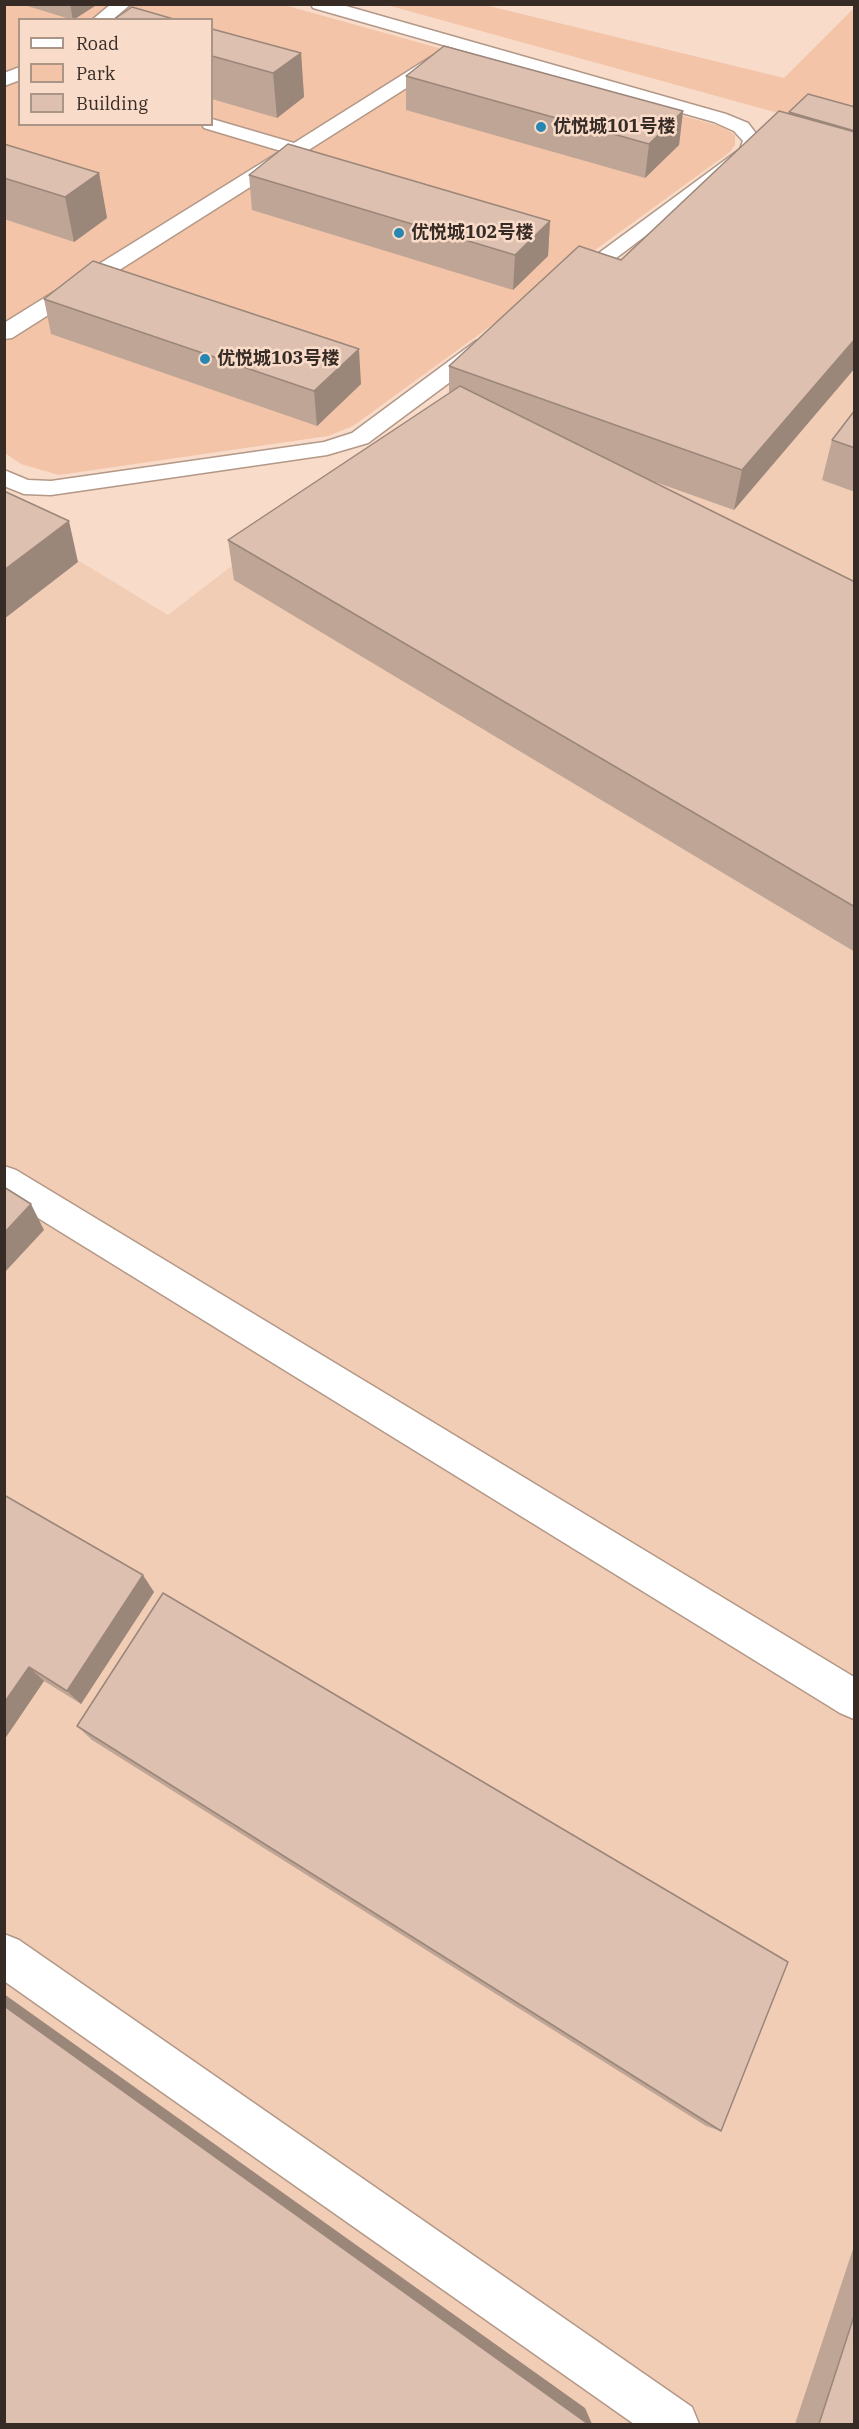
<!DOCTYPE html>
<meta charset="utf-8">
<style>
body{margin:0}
#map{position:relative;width:859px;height:2429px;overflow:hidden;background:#f8dbc9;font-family:"IBM Plex Serif",serif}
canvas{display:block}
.frame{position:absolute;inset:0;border:6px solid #362b25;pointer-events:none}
.legend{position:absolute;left:18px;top:18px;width:195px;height:108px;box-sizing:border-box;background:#f8dbc9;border:2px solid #aa9587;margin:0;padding:8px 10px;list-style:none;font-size:18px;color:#362b25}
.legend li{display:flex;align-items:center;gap:12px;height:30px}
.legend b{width:30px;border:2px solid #aa9587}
</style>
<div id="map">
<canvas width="859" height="2429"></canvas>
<div class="frame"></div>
<ul class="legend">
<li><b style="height:8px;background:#fff"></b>Road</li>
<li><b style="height:16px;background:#f3c4a7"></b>Park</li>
<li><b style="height:16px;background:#ddc0af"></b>Building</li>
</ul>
</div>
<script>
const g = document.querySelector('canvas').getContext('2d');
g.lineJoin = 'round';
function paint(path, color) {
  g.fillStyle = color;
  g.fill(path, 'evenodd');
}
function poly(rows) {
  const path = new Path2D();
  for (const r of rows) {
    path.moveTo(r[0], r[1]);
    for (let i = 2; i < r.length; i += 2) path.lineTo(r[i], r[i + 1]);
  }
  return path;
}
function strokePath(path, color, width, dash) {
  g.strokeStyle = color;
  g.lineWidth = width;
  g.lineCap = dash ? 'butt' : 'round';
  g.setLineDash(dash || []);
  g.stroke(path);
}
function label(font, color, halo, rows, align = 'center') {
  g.font = font + ' "IBM Plex Serif","Noto Sans SC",serif';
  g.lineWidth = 5;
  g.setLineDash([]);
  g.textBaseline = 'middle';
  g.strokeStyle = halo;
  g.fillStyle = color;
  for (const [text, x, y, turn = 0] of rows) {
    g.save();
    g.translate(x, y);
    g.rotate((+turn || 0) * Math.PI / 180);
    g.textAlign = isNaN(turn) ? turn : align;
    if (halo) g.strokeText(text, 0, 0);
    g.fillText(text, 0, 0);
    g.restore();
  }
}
paint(poly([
 [809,121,854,134,854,2424,5,2424,4,515,168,615]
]), '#f1cdb6');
paint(poly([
 [4,5,284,5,723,127,735,135,735,145,730,152,353,426,328,436,59,475,21,464,5,453],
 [20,20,212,20,212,124,20,124],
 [387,5,485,5,784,78,854,8,854,134]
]), '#f3c4a7');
const minor = poly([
 [111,4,131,4,112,20,92,20,111,4],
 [311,4,339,4,726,114,748,123,761,140,758,151,579,286,572,288,565,286,562,282,565,278,740,149,743,141,734,131,714,122,313,8,311,4],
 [443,52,449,53,452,57,449,61,12,338,4,339,4,323,281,151,204,128,202,124,212,124,212,119,294,143,437,53,443,52],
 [20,67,20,80,4,86,4,73,20,67],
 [484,340,492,341,495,346,492,351,368,443,327,455,51,495,24,494,4,486,4,470,28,480,51,481,324,442,352,433,476,341,484,340],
 [4,1166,16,1170,854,1677,854,1719,840,1713,4,1197,4,1166],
 [4,1934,19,1940,692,2407,699,2424,634,2424,4,1981,4,1934]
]);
strokePath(minor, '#b39887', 3);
paint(minor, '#fff');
paint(poly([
 [21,4,98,4,73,20],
 [212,29,301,53,304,97,277,118,212,99],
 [406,76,683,111,679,145,645,178,406,110],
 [855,107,855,368,734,510,644,478,855,582,855,952,234,580,228,540,449,394,449,366,621,260,788,113,789,112],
 [4,144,99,173,107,218,74,242,4,219],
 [249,175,550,221,548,256,513,290,252,210],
 [44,299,361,384,317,426,51,334],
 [855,410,855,492,822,480,832,440],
 [4,1495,154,1592,81,1704,44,1681,4,1740],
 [77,1726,721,2131,706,2126,92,1740],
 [855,2243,855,2424,795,2424]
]), '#bea596');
paint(poly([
 [70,4,98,4,73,20],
 [301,53,304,97,277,118,273,73],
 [683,111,679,145,645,178,649,144],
 [99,173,107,218,74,242,65,197],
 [550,221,548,256,513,290,515,255],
 [855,339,855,368,734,510,742,470],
 [359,349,361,384,317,426,314,391],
 [69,521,78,562,4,619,4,570],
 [31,1204,44,1230,4,1273,4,1233],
 [143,1575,154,1592,81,1704,67,1691],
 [29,1667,44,1681,4,1740,4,1703],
 [4,1994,585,2408,592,2424,588,2424,4,2006]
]), '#9b867a');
const building = poly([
 [132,7,177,20,113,20,132,7],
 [212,29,301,53,273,73,212,56,212,29],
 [444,46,683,111,649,144,406,76,444,46],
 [808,94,855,107,855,131,789,112,808,94],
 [779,111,855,132,855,339,742,470,449,366,579,246,621,260,779,111],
 [4,144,99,173,65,197,4,178,4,144],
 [288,144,550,221,515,255,249,175,288,144],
 [93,261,359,349,314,391,44,299,93,261],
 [460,386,855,582,855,907,228,540,460,386],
 [855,410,855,448,832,440,855,410],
 [4,491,69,521,4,570,4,491],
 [4,1187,31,1204,4,1233,4,1187],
 [4,1495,143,1575,67,1691,29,1667,4,1703,4,1495],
 [163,1593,788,1962,721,2131,77,1726,163,1593],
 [4,2006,588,2424,4,2424,4,2006],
 [855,2313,855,2424,819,2424,855,2313]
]);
paint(building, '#ddc0af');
strokePath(building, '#9b867a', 1.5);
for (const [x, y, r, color] of [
 [541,127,6,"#2786b2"],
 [399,233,6,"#2786b2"],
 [205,359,6,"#2786b2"]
]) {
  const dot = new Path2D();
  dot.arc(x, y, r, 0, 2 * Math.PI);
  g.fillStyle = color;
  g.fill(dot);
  strokePath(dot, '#f8dbc9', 2);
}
label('bold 18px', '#362b25', '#f8dbc9', [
 ["优悦城101号楼",553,127],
 ["优悦城102号楼",411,233],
 ["优悦城103号楼",217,359]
], 'left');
</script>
